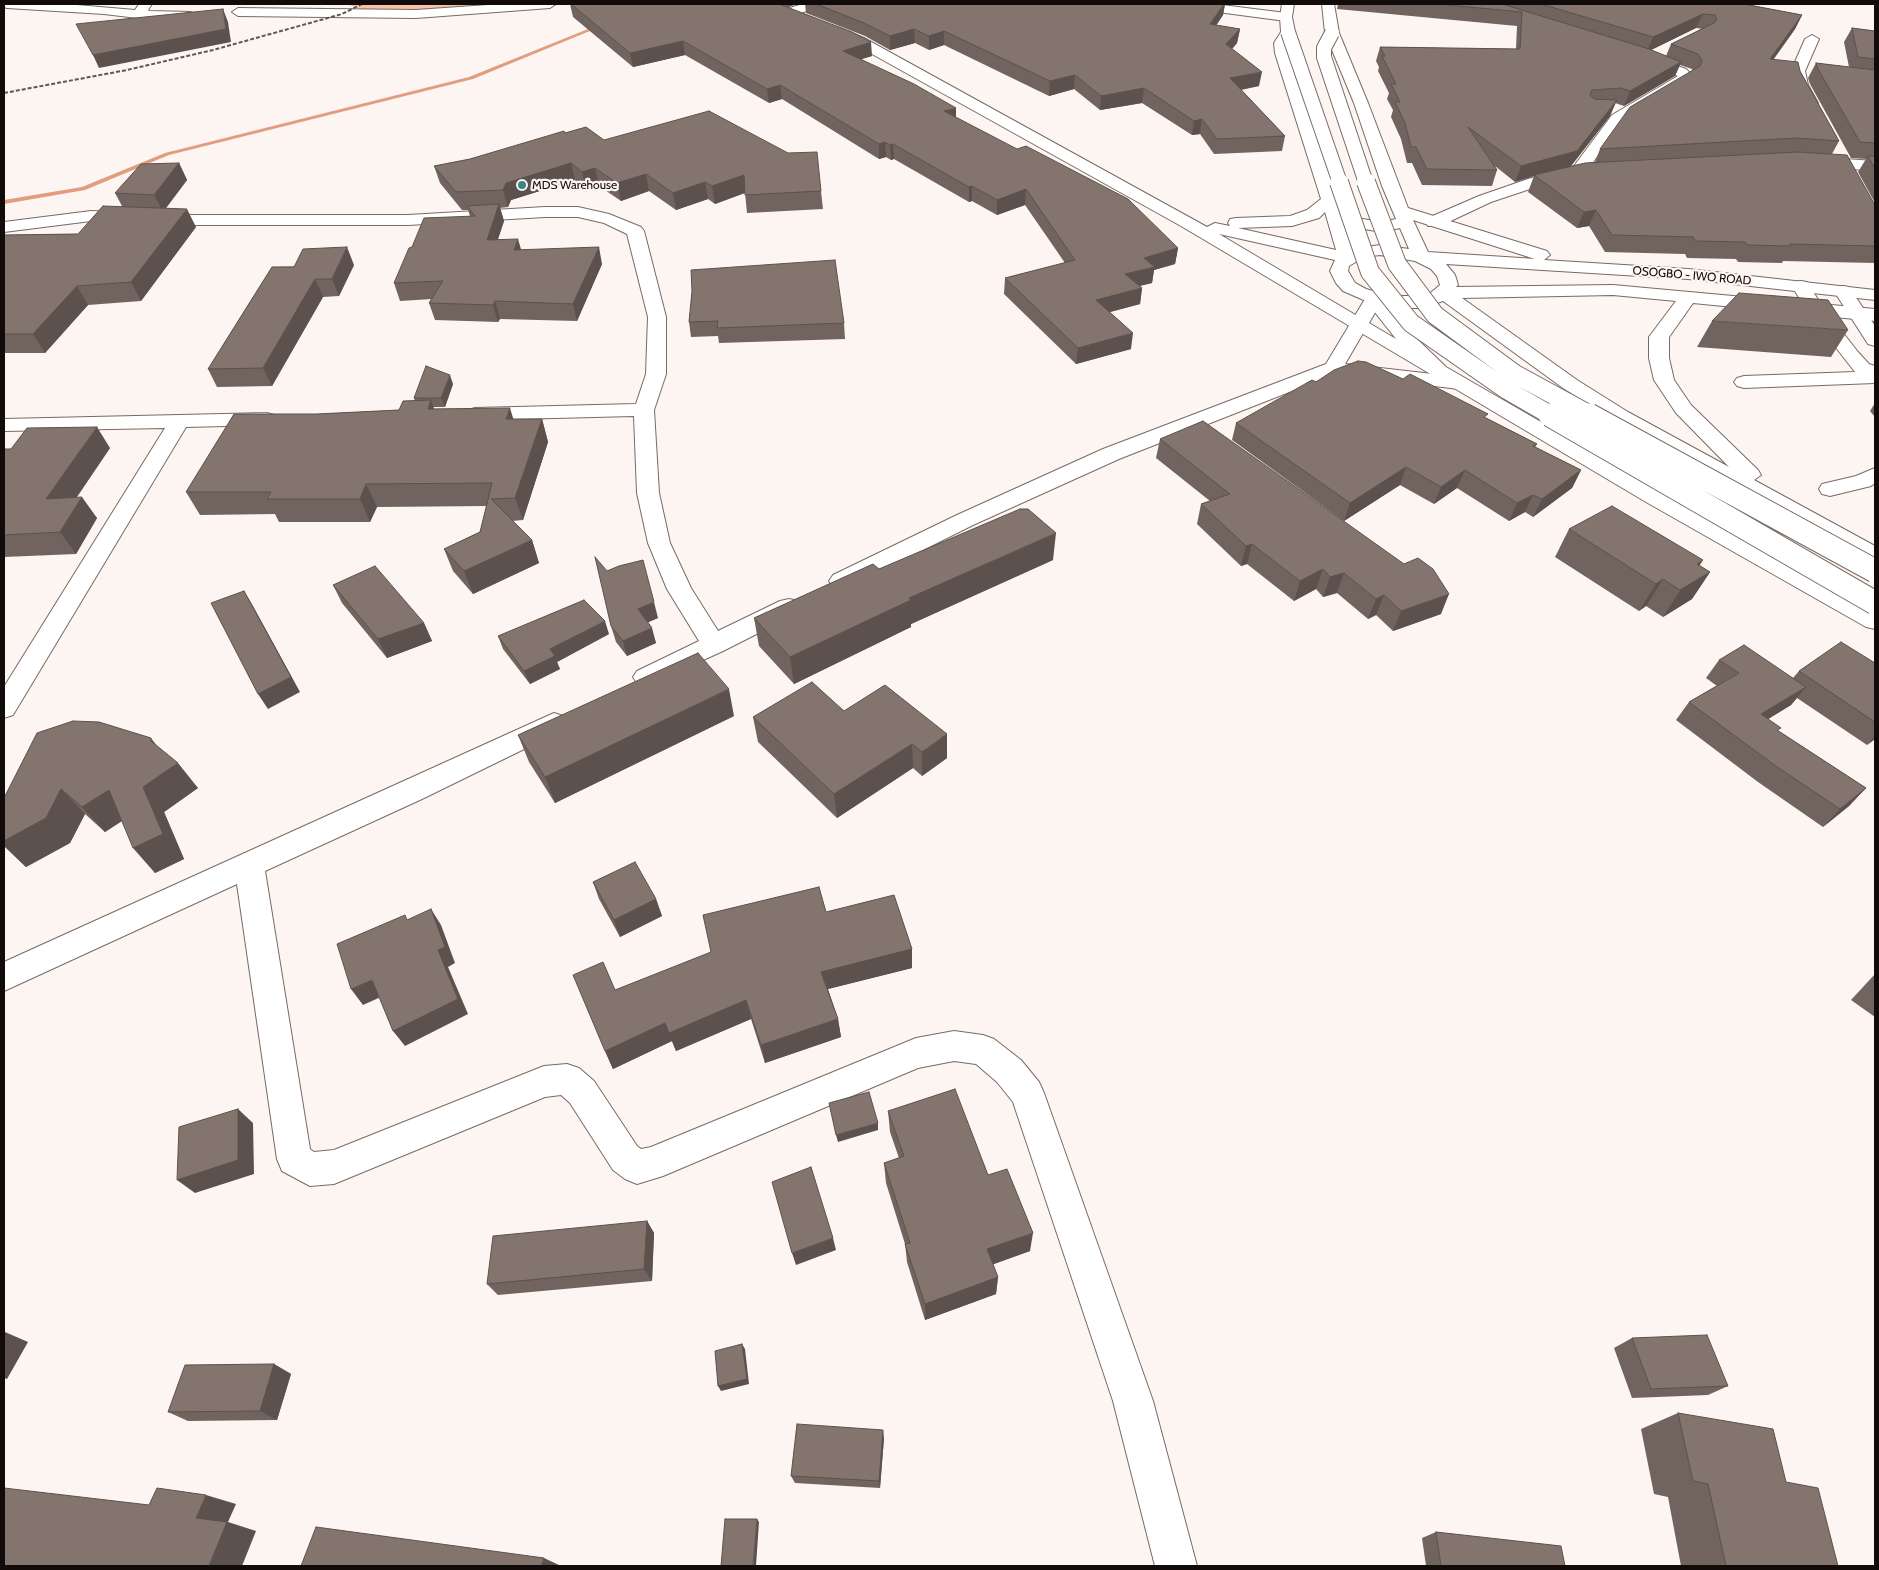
<!DOCTYPE html>
<style>
body{margin:0}
#map{position:relative;width:1879px;height:1570px;overflow:hidden;background:#fdf5f2;font-family:Cabin,sans-serif}
canvas{display:block}
.frame{position:absolute;inset:0;border:5px solid #110b09;pointer-events:none}
</style>
<div id="map">
<canvas width="1879" height="1570"></canvas>
<div class="frame"></div>
</div>
<script>
const g = document.querySelector('canvas').getContext('2d');
g.lineJoin = 'round';
function paint(path, color) {
  g.fillStyle = color;
  g.fill(path, 'evenodd');
}
function poly(rows) {
  const path = new Path2D();
  for (const r of rows) {
    path.moveTo(r[0], r[1]);
    for (let i = 2; i < r.length; i += 2) path.lineTo(r[i], r[i + 1]);
  }
  return path;
}
function strokePath(path, color, width, dash) {
  g.strokeStyle = color;
  g.lineWidth = width;
  g.lineCap = dash ? 'butt' : 'round';
  g.setLineDash(dash || []);
  g.stroke(path);
}
function label(font, color, halo, rows, align = 'center') {
  g.font = font + ' Cabin,sans-serif';
  g.lineWidth = 4.5;
  g.setLineDash([]);
  g.textBaseline = 'middle';
  g.strokeStyle = halo;
  g.fillStyle = color;
  for (const [text, x, y, turn = 0] of rows) {
    g.save();
    g.translate(x, y);
    g.rotate((+turn || 0) * Math.PI / 180);
    g.textAlign = isNaN(turn) ? turn : align;
    if (halo) g.strokeText(text, 0, 0);
    g.fillText(text, 0, 0);
    g.restore();
  }
}
paint(poly([
 [346,4,484,4,376,14]
]), '#fbc0a6');
paint(poly([
 [598,25,602,26,473,79,169,155,85,190,4,204,4,200,82,187,165,153,469,77,598,25]
]), '#e29d7e');
const minor = poly([
 [803,4,821,4,819,7,788,17,782,13,783,10,803,4],
 [1181,4,1214,4,1286,13,1292,17,1286,21,1187,8,1183,7,1181,4],
 [1812,35,1819,39,1805,71,1808,85,1818,103,1816,106,1811,107,1806,106,1804,103,1794,85,1791,71,1805,39,1812,35],
 [1641,53,1686,69,1694,77,1622,121,1584,175,1574,176,1539,186,1491,202,1440,226,1428,226,1426,222,1428,218,1479,196,1528,179,1567,169,1571,170,1612,115,1678,76,1636,60,1634,57,1641,53],
 [1814,157,1875,161,1875,171,1808,165,1806,162,1808,159,1814,157],
 [545,207,578,207,609,214,641,227,644,231,666,317,666,374,654,410,659,493,670,543,691,588,718,631,780,601,789,599,798,601,801,607,798,613,723,651,646,686,637,683,633,677,637,671,699,641,667,589,648,543,637,493,634,416,475,420,468,418,465,414,468,410,475,408,636,404,646,374,648,317,627,234,604,223,578,217,545,217,408,225,193,225,91,221,4,232,4,222,91,211,193,215,408,215,545,207],
 [1801,281,1807,282,1822,306,1858,352,1869,364,1875,366,1875,383,1744,388,1737,386,1734,382,1737,378,1744,376,1855,372,1805,308,1792,286,1795,282,1801,281],
 [1843,286,1849,287,1875,326,1875,346,1868,344,1834,291,1837,287,1843,286],
 [1374,294,1380,295,1383,299,1345,364,1459,377,1466,379,1469,383,1466,387,1459,389,1335,374,1119,459,973,525,849,587,841,589,833,587,829,581,833,575,957,515,1103,449,1326,364,1365,299,1368,295,1374,294],
 [267,413,274,415,277,419,274,423,267,425,186,427,13,715,4,718,4,687,165,428,4,431,4,419,267,413],
 [1875,468,1875,483,1871,486,1830,496,1822,494,1819,489,1822,484,1856,476,1875,468],
 [554,713,563,716,567,723,563,730,422,799,265,871,310,1149,314,1152,334,1150,544,1066,567,1064,579,1068,594,1081,637,1146,641,1149,651,1147,916,1038,954,1031,983,1035,994,1039,1021,1060,1039,1082,1044,1093,1153,1401,1197,1566,1155,1566,1113,1401,1013,1102,997,1082,976,1064,954,1061,918,1068,663,1176,637,1184,625,1179,613,1170,570,1103,561,1095,545,1097,334,1184,310,1186,282,1171,277,1159,237,884,4,991,4,962,554,713]
]);
const primary = poly([
 [4,4,65,4,135,10,139,4,152,4,148,10,149,11,191,12,197,16,191,20,146,19,104,14,7,8,4,7,4,4],
 [502,4,556,4,550,8,416,18,238,16,232,12,238,8,416,10,502,4],
 [1282,4,1294,4,1292,17,1295,32,1288,43,1289,53,1343,216,1382,222,1396,219,1382,186,1354,103,1325,33,1322,4,1334,4,1339,33,1368,103,1408,208,1547,251,1550,255,1544,260,1688,269,1875,290,1875,300,1688,279,1446,264,1455,275,1458,285,1456,287,1613,285,1875,309,1875,321,1693,303,1669,337,1669,358,1674,380,1691,405,1758,470,1761,475,1754,480,1875,546,1875,564,1867,561,1614,420,1563,388,1443,301,1422,308,1391,308,1417,339,1446,367,1662,492,1875,610,1875,629,1866,627,1646,502,1181,226,854,44,832,34,830,31,837,27,864,38,1207,227,1215,223,1230,226,1228,223,1230,219,1236,218,1290,216,1307,210,1321,199,1275,53,1274,43,1281,32,1280,17,1282,4],
 [1325,212,1336,250,1238,228,1292,226,1319,218,1325,212],
 [1413,220,1535,259,1536,259,1428,252,1413,220],
 [1347,226,1382,232,1400,228,1409,249,1380,245,1353,249,1347,226],
 [1219,234,1335,260,1330,271,1336,283,1343,291,1366,301,1396,339,1219,234],
 [1380,255,1415,261,1431,269,1437,276,1440,285,1428,295,1422,296,1391,296,1366,289,1355,283,1348,271,1349,266,1364,257,1380,255],
 [1613,295,1676,301,1649,337,1649,358,1654,380,1676,413,1729,467,1628,412,1577,380,1462,298,1613,295]
]);
strokePath(minor, '#796a63', 2);
strokePath(primary, '#796a63', 2);
paint(minor, '#fff');
paint(primary, '#fff');
strokePath(poly([
 [4,93,127,70,213,50,342,14,362,4]
]), '#5e5755', 2, [4, 2]);
const primaryBridgeFar2 = poly([
 [1288,32,1340,183],
 [1332,33,1324,48,1324,57,1366,183]
]);
const primaryBridgeFar1 = poly([
 [1339,182,1370,272,1411,323,1507,390,1552,416],
 [1366,182,1397,264,1435,315,1515,374,1592,416]
]);
const primaryBridge = poly([
 [1550,415,1875,603],
 [1589,415,1875,571]
]);
strokePath(primaryBridgeFar2, '#796a63', 16, []);
strokePath(primaryBridgeFar1, '#796a63', 20, []);
strokePath(primaryBridge, '#796a63', 25, []);
strokePath(primaryBridgeFar2, '#fff', 14);
strokePath(primaryBridgeFar1, '#fff', 18);
strokePath(primaryBridge, '#fff', 23);
paint(poly([
 [570,4,797,4,787,7,872,56,861,59,956,117,1178,248,1175,264,1154,270,1152,283,1139,286,1142,288,1140,304,1110,312,1131,349,1076,364,1004,294,1005,278,1065,263,1025,205,997,215,972,201,969,202,894,159,891,160,886,157,879,159,782,99,769,103,685,55,633,67,573,17],
 [805,4,1230,4,1225,4,1223,15,1216,25,1240,29,1237,43,1232,49,1259,86,1241,90,1285,136,1282,151,1214,154,1200,134,1192,135,1142,103,1100,110,1074,89,1049,96,944,45,929,50,915,43,890,50,865,36,806,13],
 [1338,4,1744,4,1802,15,1795,29,1773,60,1800,71,1839,141,1832,154,1875,205,1875,263,1783,261,1782,263,1738,262,1736,259,1687,258,1685,254,1605,252,1589,226,1577,228,1528,192,1534,176,1515,182,1495,166,1497,170,1492,186,1422,185,1412,163,1407,163,1401,139,1391,117,1393,110,1387,99,1389,93,1378,71,1379,67,1376,61,1380,47,1516,49,1517,26,1337,9],
 [1696,28,1703,29,1671,44,1666,56,1651,50],
 [1680,65,1692,69,1693,71,1600,149,1595,162,1571,166,1610,116,1615,103,1624,106,1675,76],
 [1852,28,1875,31,1875,203,1858,172,1866,159,1851,158,1810,84,1808,78,1816,63,1849,67,1844,42],
 [565,133,604,140,821,191,823,209,747,213,745,193,715,204,708,199,676,210,649,191,621,201,599,186,586,190,575,180,511,200,508,207,500,208,504,221,498,239,521,250,602,264,577,321,500,319,498,322,435,320,429,303,432,299,400,301,394,283,412,247,470,216,468,210,462,210,440,183,434,166,470,159],
 [179,163,187,180,166,208,196,227,141,301,88,305,45,353,4,353,4,235,78,234,122,206,115,193],
 [354,265,339,296,323,297,272,386,217,387,208,369,272,267],
 [692,291,844,323,845,339,719,343,718,336,691,337,689,322],
 [1712,321,1848,330,1831,357,1697,347],
 [1316,382,1486,418,1537,444,1535,447,1581,470,1572,488,1533,517,1525,512,1509,521,1457,488,1434,504,1400,485,1344,521,1232,440,1236,423],
 [453,384,445,407,433,407,434,409,514,419,542,419,548,442,523,520,512,521,532,540,539,563,473,594,453,571,444,549,480,532,487,506,377,507,370,522,279,522,275,514,200,515,186,492,317,414,399,410,415,401,414,398],
 [1875,403,1875,417,1870,411],
 [1160,439,1441,614,1393,631,1376,615,1368,619,1337,593,1323,597,1316,589,1294,601,1247,564,1241,566,1197,524,1201,504,1210,501,1156,458],
 [110,448,77,497,97,518,76,554,4,557,4,449],
 [1569,529,1699,566,1710,572,1692,599,1663,617,1646,606,1639,611,1555,557],
 [1053,560,911,624,911,627,794,684,759,646,754,618,879,569],
 [607,571,658,618,648,622,656,643,627,656,616,642,611,626],
 [333,585,424,623,432,641,387,658,342,603],
 [609,634,557,662,560,669,530,684,503,649,498,636],
 [1719,660,1793,678,1799,671,1875,663,1875,739,1867,745,1797,698,1791,705,1768,719,1778,731,1866,788,1849,806,1823,827,1758,782,1676,720,1689,702,1717,686,1706,678],
 [844,711,947,758,922,776,913,768,837,818,758,742,753,717],
 [734,716,555,803,529,762,518,735],
 [151,738,158,747,198,788,164,812,184,859,155,873,122,821,105,832,85,814,70,843,26,867,4,846,4,798],
 [593,882,656,899,662,916,620,937,599,899],
 [826,912,912,949,912,968,828,989,838,1019,841,1037,765,1063,751,1019,676,1051,672,1041,613,1069,605,1051,615,990],
 [1875,974,1875,1017,1851,1000],
 [888,1111,988,1175,1030,1251,993,1264,998,1277,996,1294,925,1320,907,1262,905,1244,886,1183,884,1163,899,1158,890,1132],
 [647,1221,654,1233,652,1281,498,1295,487,1284],
 [1632,1338,1728,1386,1708,1395,1632,1398,1614,1348],
 [274,1364,291,1374,277,1420,188,1421,168,1412],
 [1678,1413,1786,1482,1838,1566,1681,1566,1668,1497,1654,1494,1641,1429],
 [884,1438,880,1488,795,1483,791,1476],
 [1436,1532,1565,1566,1426,1566,1422,1538]
]), '#71645e');
paint(poly([
 [787,4,797,4,788,7],
 [1224,4,1225,4,1223,15,1208,38,1210,24],
 [223,9,228,22,231,42,99,68,93,55],
 [1703,14,1696,28,1647,52,1653,37],
 [1802,15,1795,29,1763,74,1770,59],
 [914,29,915,43,890,50,890,36],
 [1240,29,1237,43,1224,58,1226,44],
 [944,31,944,45,929,50,929,36],
 [683,41,685,55,633,67,630,53],
 [871,42,872,56,843,65,843,51],
 [1681,62,1675,76,1624,106,1630,91],
 [1262,72,1259,86,1227,92,1230,78],
 [1075,75,1074,89,1049,96,1050,81],
 [780,85,782,99,769,103,767,89],
 [1144,88,1142,103,1100,110,1101,96],
 [1617,100,1610,116,1571,166,1534,175,1534,176,1515,182,1521,166],
 [956,108,956,122,944,111],
 [1202,119,1200,134,1192,135,1194,121],
 [885,142,886,157,879,159,879,144],
 [893,144,894,159,891,160,890,145],
 [179,163,187,180,163,212,154,195],
 [571,163,575,180,511,200,508,207,503,190,506,183],
 [595,168,599,186,586,190,582,172],
 [646,174,649,191,621,201,617,183],
 [744,175,747,192,715,204,712,186],
 [705,182,708,199,676,210,673,193],
 [972,186,972,201,969,202,969,187],
 [1026,189,1025,205,997,215,997,200],
 [499,204,504,221,492,257,487,240],
 [187,209,196,227,141,301,131,282],
 [1596,210,1589,226,1577,228,1584,212],
 [518,239,523,256,514,250],
 [347,247,354,265,339,296,332,279],
 [599,247,602,264,577,321,573,304],
 [1178,248,1175,264,1154,270,1152,283,1123,290,1125,274,1144,258],
 [315,279,323,297,272,386,263,368],
 [77,286,88,305,45,353,33,334],
 [1142,288,1140,304,1095,316,1096,300],
 [495,301,500,319,498,322,493,305],
 [1133,333,1131,349,1076,364,1078,348],
 [450,375,453,384,445,407,441,398],
 [431,400,439,423,428,409],
 [510,408,517,431,506,419],
 [542,419,548,442,523,520,515,498],
 [97,427,110,448,61,520,46,499],
 [1406,467,1400,485,1344,521,1350,503],
 [1465,470,1457,488,1434,504,1441,487],
 [1581,470,1572,488,1533,517,1542,499],
 [366,484,377,507,370,522,360,499],
 [1533,495,1525,512,1509,521,1517,503],
 [82,497,97,518,76,554,60,532],
 [1056,533,1053,560,911,624,911,627,794,684,790,657,909,598],
 [532,540,539,563,473,594,464,571],
 [1252,544,1247,564,1241,566,1246,546],
 [1703,560,1686,587,1710,572,1692,599,1663,617,1697,564],
 [1323,569,1316,589,1294,601,1300,581],
 [1344,573,1337,593,1323,597,1330,577],
 [1663,579,1646,606,1639,611,1656,584],
 [244,591,253,606,300,692,268,709,258,694],
 [1449,594,1441,614,1393,631,1401,611],
 [1384,595,1376,615,1368,619,1376,599],
 [654,602,658,618,642,625,638,609],
 [605,621,609,634,557,662,560,669,530,684,524,671,550,649],
 [424,623,432,641,387,658,378,639],
 [652,628,656,643,627,656,623,641],
 [1806,687,1791,705,1747,732,1761,714],
 [729,689,734,716,555,803,545,777],
 [947,734,947,758,922,776,922,752],
 [1875,736,1875,739,1867,745],
 [912,744,913,768,837,818,834,794],
 [178,763,198,788,164,812,184,859,155,873,133,848,143,787],
 [1866,788,1849,806,1823,827,1840,809],
 [61,789,85,814,70,843,26,867,4,846,4,841],
 [109,790,131,815,105,832,82,807],
 [656,899,662,916,620,937,614,920],
 [431,909,441,925,455,963,448,967,468,1014,405,1046,393,1031,438,950],
 [912,949,912,968,824,990,821,972],
 [372,980,383,996,363,1005,351,989],
 [746,1000,751,1019,676,1051,672,1041,613,1069,605,1051,665,1023],
 [838,1019,841,1037,765,1063,761,1045],
 [238,1109,253,1123,254,1174,195,1193,177,1180],
 [878,1123,878,1130,838,1142,836,1135],
 [647,1221,654,1233,652,1281,644,1269],
 [1033,1233,1030,1251,986,1267,987,1249],
 [833,1238,836,1250,796,1265,792,1253],
 [998,1277,996,1294,925,1320,925,1304],
 [5,1332,28,1342,7,1379,4,1378,4,1334],
 [742,1344,745,1349,749,1384,721,1391,718,1386],
 [274,1364,291,1374,277,1420,260,1411],
 [883,1430,884,1438,880,1488,879,1481],
 [206,1495,236,1504,228,1522,256,1531,242,1566,209,1566,196,1518],
 [757,1519,759,1522,756,1566,753,1566],
 [544,1558,559,1565,559,1566,541,1566]
]), '#5c514c');
const building = poly([
 [571,4,779,4,852,32,871,42,843,51,914,84,956,108,944,111,1017,149,1026,146,1128,199,1178,248,1144,258,1155,267,1125,274,1142,288,1096,300,1133,333,1078,348,1005,278,1075,260,1026,189,997,200,972,186,969,187,893,144,890,145,885,142,879,144,780,85,767,89,683,41,630,53,571,4],
 [816,4,1224,4,1210,24,1240,29,1226,44,1262,72,1230,78,1285,136,1217,139,1202,119,1194,121,1144,88,1101,96,1075,75,1050,81,944,31,929,36,914,29,890,36,864,23,816,4],
 [1437,4,1502,4,1649,49,1681,62,1630,91,1621,88,1592,90,1590,95,1594,99,1617,100,1577,151,1521,166,1468,127,1497,170,1427,169,1416,147,1411,147,1405,123,1395,102,1400,102,1391,84,1396,84,1382,56,1385,56,1380,47,1520,49,1522,12,1437,4],
 [1541,4,1744,4,1802,15,1770,59,1798,62,1800,71,1839,141,1797,138,1600,149,1630,107,1700,66,1702,61,1698,54,1671,44,1714,23,1717,20,1715,15,1703,14,1653,37,1541,4],
 [223,9,226,29,93,55,76,24,223,9],
 [1852,28,1875,31,1875,59,1858,57,1852,28],
 [1816,63,1875,70,1875,143,1860,142,1818,69,1816,63],
 [709,111,788,153,817,152,821,191,745,195,744,175,712,186,705,182,673,193,646,174,617,183,595,168,582,172,571,163,506,183,503,190,456,192,434,166,470,159,564,131,565,133,586,127,604,140,709,111],
 [1798,152,1847,155,1875,205,1875,246,1790,244,1791,246,1747,245,1745,242,1696,241,1693,237,1612,235,1596,210,1584,212,1534,175,1585,163,1798,152],
 [1868,156,1875,156,1875,169,1868,156],
 [179,163,154,195,115,193,141,164,179,163],
 [499,204,487,240,518,239,514,250,599,247,573,304,495,301,493,305,429,303,443,281,394,283,409,248,412,247,424,218,475,216,467,206,499,204],
 [103,206,187,209,131,282,77,286,33,334,4,334,4,235,78,234,103,206],
 [347,247,332,279,315,279,263,368,208,369,272,267,294,267,303,249,347,247],
 [835,260,844,323,717,328,718,321,689,322,692,291,691,270,835,260],
 [1739,293,1828,300,1848,330,1712,321,1739,293],
 [1358,361,1366,362,1403,379,1410,374,1488,414,1484,417,1537,444,1533,446,1581,470,1542,499,1533,495,1517,503,1465,470,1441,487,1406,467,1350,503,1236,423,1312,380,1316,382,1334,370,1358,361],
 [426,366,450,375,441,398,414,398,426,366],
 [431,400,428,409,510,408,506,419,542,419,515,498,491,499,532,540,464,571,444,549,480,532,492,483,366,484,360,499,267,499,271,492,186,492,234,414,317,414,399,410,403,401,431,400],
 [1203,421,1404,564,1418,558,1433,569,1449,594,1401,611,1384,595,1376,599,1344,573,1330,577,1323,569,1300,581,1252,544,1246,546,1201,504,1230,494,1160,439,1203,421],
 [97,427,46,499,82,497,60,532,4,535,4,449,11,449,27,428,97,427],
 [1612,506,1703,560,1697,564,1710,572,1680,590,1663,579,1656,584,1569,529,1612,506],
 [1020,509,1028,509,1056,533,909,598,911,600,790,657,754,618,873,564,879,569,1020,509],
 [595,557,607,571,619,566,643,560,654,602,638,609,652,628,623,641,611,626,595,557],
 [375,566,424,623,378,639,333,585,375,566],
 [244,591,291,677,258,694,211,603,244,591],
 [584,600,605,621,550,649,555,656,524,671,498,636,584,600],
 [1841,642,1875,663,1875,722,1799,671,1841,642],
 [1744,645,1806,687,1761,714,1781,728,1777,730,1866,788,1840,809,1773,764,1689,702,1739,673,1719,660,1744,645],
 [698,653,729,689,545,777,518,735,698,653],
 [812,682,844,711,885,685,947,734,922,752,912,744,834,794,753,717,812,682],
 [73,721,99,722,151,738,151,741,178,763,143,787,163,834,133,848,109,790,82,807,61,789,46,818,4,841,4,798,37,733,73,721],
 [635,862,656,899,614,920,593,882,635,862],
 [819,887,826,912,894,895,912,949,821,972,838,1019,761,1045,746,1000,669,1033,665,1023,605,1051,573,975,603,962,615,990,711,952,703,915,819,887],
 [431,909,445,947,438,950,458,999,393,1031,372,980,351,989,337,944,405,915,407,920,431,909],
 [955,1089,988,1175,1007,1169,1033,1233,987,1249,998,1277,925,1304,905,1244,910,1243,884,1163,904,1156,888,1111,955,1089],
 [869,1092,878,1123,836,1135,829,1103,869,1092],
 [238,1109,238,1160,177,1180,179,1127,238,1109],
 [811,1167,833,1238,792,1253,772,1182,811,1167],
 [647,1221,644,1269,487,1284,493,1236,647,1221],
 [1707,1335,1728,1386,1651,1389,1632,1338,1707,1335],
 [742,1344,747,1379,718,1386,715,1351,742,1344],
 [274,1364,260,1411,168,1412,185,1365,274,1364],
 [1678,1413,1773,1429,1786,1482,1818,1488,1838,1566,1726,1566,1708,1484,1693,1481,1678,1413],
 [797,1424,883,1430,879,1481,791,1476,797,1424],
 [4,1488,149,1505,157,1488,206,1495,196,1518,227,1522,209,1566,4,1566,4,1488],
 [725,1519,757,1519,753,1566,721,1566,725,1519],
 [316,1527,544,1558,541,1566,301,1566,316,1527],
 [1436,1532,1561,1546,1565,1566,1441,1566,1436,1532]
]);
paint(building, '#83746d');
strokePath(building, '#5c514c', 1);
for (const [x, y, r, color] of [
 [522,185,5,"#3b8484"]
]) {
  const dot = new Path2D();
  dot.arc(x, y, r, 0, 2 * Math.PI);
  g.fillStyle = color;
  g.fill(dot);
  strokePath(dot, '#fdf5f2', 2);
}
label('12px', '#110b09', '#fdf5f2', [
 ["MDS Warehouse",532,185]
], 'left');
label('12px', '#110b09', '#fdf5f2', [
 ["OSOGBO - IWO ROAD",1692,276,5]
]);
</script>
